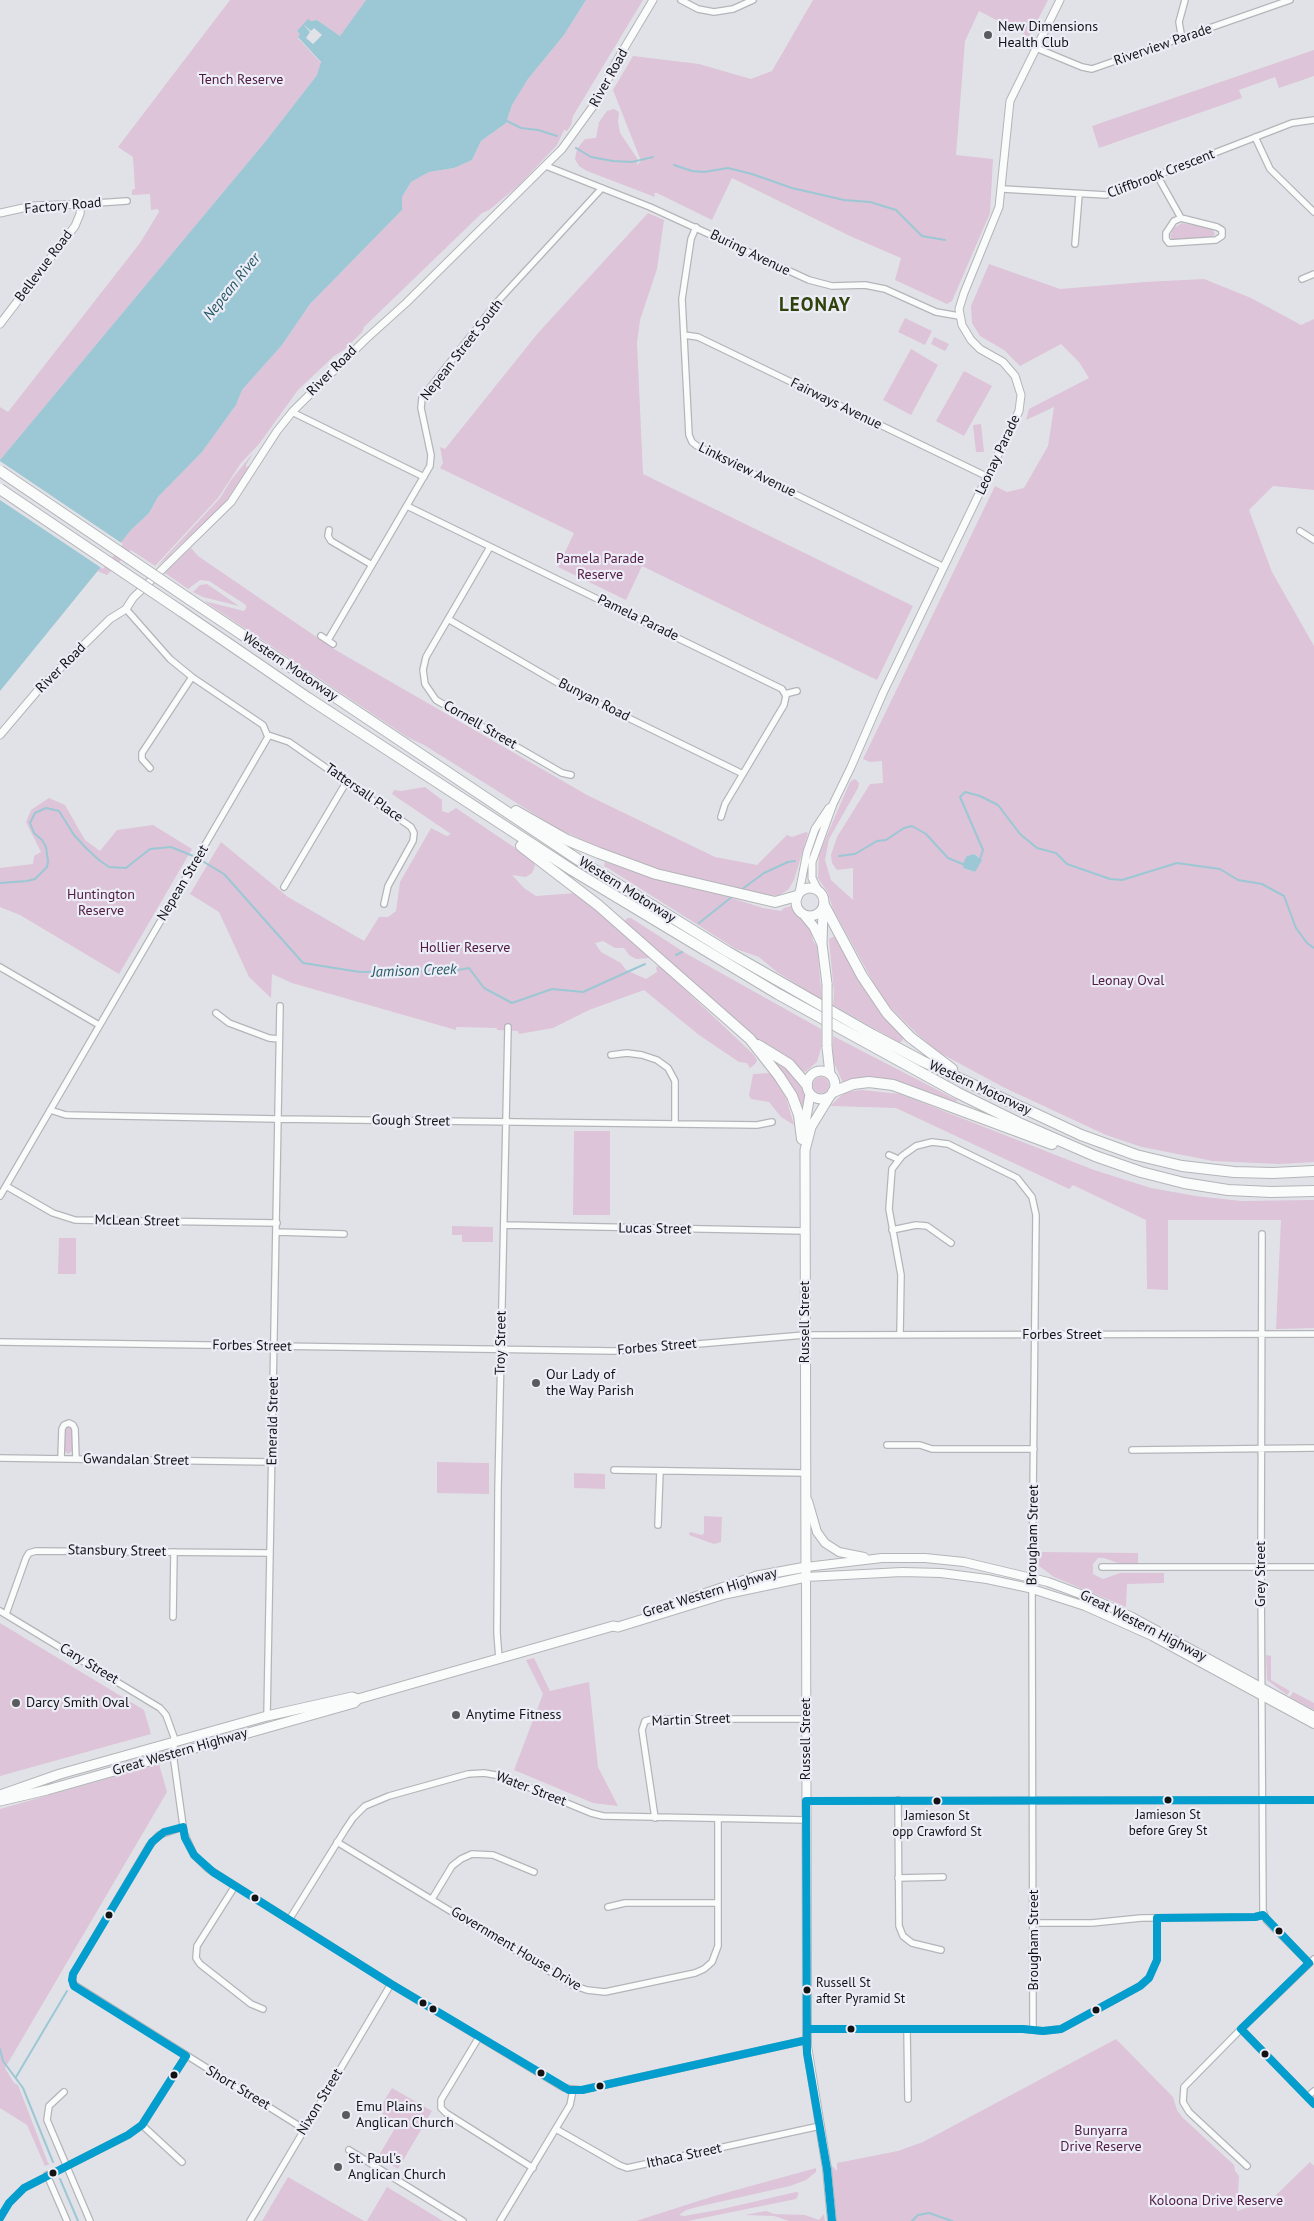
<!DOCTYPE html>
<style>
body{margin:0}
canvas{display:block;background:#e1e2e7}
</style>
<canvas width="1314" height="2221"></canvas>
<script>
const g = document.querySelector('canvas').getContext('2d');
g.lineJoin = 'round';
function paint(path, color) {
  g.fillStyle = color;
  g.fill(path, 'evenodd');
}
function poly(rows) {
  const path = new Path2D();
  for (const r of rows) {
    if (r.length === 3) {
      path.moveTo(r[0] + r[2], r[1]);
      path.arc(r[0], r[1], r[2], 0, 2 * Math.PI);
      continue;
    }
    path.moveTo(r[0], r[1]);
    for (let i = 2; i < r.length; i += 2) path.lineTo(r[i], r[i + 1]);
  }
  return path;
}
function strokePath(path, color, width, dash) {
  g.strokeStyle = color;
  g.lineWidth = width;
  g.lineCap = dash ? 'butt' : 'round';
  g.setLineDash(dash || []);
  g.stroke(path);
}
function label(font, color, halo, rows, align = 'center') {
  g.font = font + ' "PT Sans",sans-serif';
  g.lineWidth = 4.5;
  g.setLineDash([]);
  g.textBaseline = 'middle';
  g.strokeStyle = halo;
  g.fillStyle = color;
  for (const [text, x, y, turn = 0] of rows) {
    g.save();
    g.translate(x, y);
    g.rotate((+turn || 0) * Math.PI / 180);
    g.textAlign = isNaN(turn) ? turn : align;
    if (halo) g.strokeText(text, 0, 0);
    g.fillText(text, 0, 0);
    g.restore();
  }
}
paint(poly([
 [230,0,366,0,340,36,317,20,311,21,297,31,300,34,298,38,321,63,317,75,265,142,0,460,0,407,8,412,140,243,159,212,158,209,151,210,150,194,132,195,132,190,135,189,133,157,118,147],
 [586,0,643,0,573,116,571,125,567,131,564,130,557,145,518,186,489,210,482,213,364,327,362,332,344,350,334,356,298,390,259,444,241,463,218,498,155,566,131,550,107,575,97,571,131,530,149,513,158,497,202,452,236,405,242,390,282,345,310,304,402,210,402,197,411,182,429,172,454,168,472,160,481,141,506,123,512,105,528,79,564,35],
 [813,0,1048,0,1029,37,979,11,965,41,956,155,993,159,990,213,952,301,947,304,895,280,901,258,852,237,732,178,712,220,657,193,654,193,655,197,587,171,579,166,575,159,577,149,585,139,596,138,599,122,607,111,614,109,619,112,618,122,620,133,637,158,637,165,641,161,613,90,633,56,699,64,751,79,772,71],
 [1314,50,1314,76,1279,88,1275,77,1239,90,1242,98,1099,148,1092,126],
 [648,213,664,220,657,269,640,320,637,343,643,474,913,606,877,680,642,566,626,600,558,567,574,533,440,468,443,463,440,447,445,449,538,333],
 [1182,223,1212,229,1215,234,1212,237,1173,240,1170,236,1174,228],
 [989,264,1060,289,1145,282,1204,279,1251,298,1301,325,1314,319,1314,490,1273,486,1249,510,1272,572,1314,646,1314,1162,1279,1164,1213,1161,1142,1147,1106,1135,1005,1088,940,1053,918,1035,890,1007,877,989,833,909,828,893,818,878,819,854,850,782,855,779,859,783,858,788,829,839,825,860,831,880,853,900,853,868,837,870,832,863,831,855,837,837,870,784,883,783,882,761,870,762,863,759,995,486,1007,492,1024,488,1048,446,1054,407,1026,420,1029,409,1089,378,1079,362,1061,344,1020,366,1004,350,980,336,972,323,971,306],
 [974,854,980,858,975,872,963,868,967,856],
 [905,318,932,331,925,345,898,332],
 [934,337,949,344,945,351,931,344],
 [911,349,938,365,911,415,883,400],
 [964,371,992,386,964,436,936,421],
 [981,424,984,452,976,452,973,425],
 [253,453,246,465,246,467,249,466,248,468,224,504,168,556,178,549,156,567,220,498,231,480],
 [191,548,198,556,334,649,587,795,715,857,757,865,787,835,792,837,806,832,808,833,794,880,788,890,779,895,771,896,681,876,633,861,590,844,555,827,424,745,407,737,204,601,244,611,246,608,246,605,209,581,200,580,188,589,165,573],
 [207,584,239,606,203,597,193,592,200,585],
 [425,787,442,800,442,811,448,813,456,808,533,860,535,866,532,873,526,877,512,875,524,888,536,896,576,893,650,958,636,959,629,955,624,948,615,948,603,941,595,943,601,952,621,963,626,970,646,979,657,972,656,967,660,966,753,1054,757,1060,756,1063,750,1068,747,1063,739,1062,699,1035,644,990,589,1010,553,1028,519,1034,518,1031,497,1030,497,1028,456,1027,456,1030,292,983,272,974,271,998,249,977,219,912,190,894,221,842,288,897,364,941,379,917,388,917,396,911,400,882,431,828,447,836,451,834,392,794,394,790,401,791],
 [49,798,65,805,85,840,100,851,117,830,153,825,192,849,119,974,20,915,0,907,0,868,33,864,34,856,41,852,26,822,31,810],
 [605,862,659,880,725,896,763,908,781,911,784,908,792,906,795,913,810,925,813,941,817,946,822,1000,777,972,759,957,736,949,611,870,604,866],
 [627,918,631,918,687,954,821,1029,821,1048,817,1062,805,1072,764,1046,627,924,625,921],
 [835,936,870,998,883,1015,904,1038,900,1043,833,1005,834,993,829,939],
 [833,1036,957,1100,957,1102,895,1082,862,1079,843,1083,833,1061],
 [764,1054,787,1068,797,1080,805,1093,803,1112],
 [771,1073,786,1098,794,1125,781,1117,769,1102,751,1099,749,1095,753,1074],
 [821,1085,8],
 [862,1090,900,1094,1094,1170,1151,1188,1196,1196,1241,1201,1314,1200,1314,1328,1276,1329,1281,1220,1168,1220,1168,1290,1147,1289,1146,1220,1073,1185,1069,1189,896,1108,830,1106,845,1092],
 [574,1131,610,1131,610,1215,573,1215],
 [452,1226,493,1227,493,1242,462,1242,462,1235,452,1235],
 [59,1238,76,1238,76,1274,58,1274],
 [68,1427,71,1428,73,1431,72,1451,68,1454,65,1451,65,1430],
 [437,1462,489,1463,489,1494,437,1493],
 [574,1473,605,1474,605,1489,574,1488],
 [704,1516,722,1517,721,1542,714,1544,689,1535,690,1532,702,1535,704,1533],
 [1039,1552,1138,1553,1138,1563,1118,1563,1104,1558,1098,1558,1093,1564,1093,1574,1103,1579,1120,1573,1164,1573,1164,1583,1127,1584,1126,1607,1054,1577,1039,1566],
 [0,1623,144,1710,151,1734,0,1776],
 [1266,1655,1271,1656,1271,1680,1290,1691,1287,1695,1267,1680],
 [534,1658,550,1691,589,1682,598,1767,618,1806,593,1803,514,1770,543,1694,526,1660],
 [1293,1692,1314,1703,1314,1710,1290,1697],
 [159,1764,167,1792,5,2068,14,2083,18,2085,48,2163,50,2164,45,2166,27,2125,0,2108,0,1809],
 [1116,2039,1173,2097,1177,2110,1182,2117,1234,2165,1235,2171,1239,2176,1237,2211,1272,2199,1310,2162,1314,2166,1314,2221,837,2221,831,2165,837,2171,837,2163,898,2151,923,2142],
 [392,2088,432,2111,398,2169,378,2157,398,2123,378,2111],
 [816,2168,816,2172,806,2180,790,2186,701,2206,686,2210,679,2215,684,2216,718,2210,796,2192,799,2193,796,2199,688,2221,636,2221,711,2197],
 [288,2177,364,2221,262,2221],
 [387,2187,443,2221,367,2221],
 [766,2211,774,2214,805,2215,819,2220,824,2214,825,2221,789,2221,774,2216,745,2215]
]), '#ddc4d8');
paint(poly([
 [366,0,586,0,564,35,528,79,512,105,506,123,481,141,472,160,454,168,429,172,411,182,402,197,402,210,310,304,282,345,242,390,236,405,202,452,158,497,149,513,131,530,0,691,0,460,265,142,317,75,321,62,298,37,300,34,297,31,308,19,311,21,317,20,340,36],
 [974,854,982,860,975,872,963,868,964,861,967,856]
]), '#9cc7d5');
paint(poly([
 [303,24,311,31,314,28,322,35,313,44,306,38,310,32],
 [0,461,123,544,103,569,0,500]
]), '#e1e2e7');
strokePath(poly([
 [505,120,521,128,538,130,557,136],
 [576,148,591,157,613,161,632,162,653,157],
 [674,165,692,171,704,172,728,168,752,174,792,188,844,200,870,202,896,210,922,236,945,240],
 [839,856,855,854,877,841,886,840,904,828,912,826,926,834,948,858,965,865],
 [980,859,983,850,960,797,965,792,980,796,998,805,1020,834,1037,848,1056,853,1067,864,1110,879,1122,880,1177,863,1220,869,1238,880,1262,884,1284,896,1296,928,1307,943,1314,948],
 [204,862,224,874,303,963,360,972,409,971,448,972,469,968,484,988,512,1003,552,989,583,992,645,964],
 [0,883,27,881,35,879,47,867,48,861,46,847,42,840,34,833,30,823,35,813,46,808,59,811,74,835,87,849,99,860,109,867,126,868,150,849,171,847,193,856],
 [741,890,764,873,788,862,795,861],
 [699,923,733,896],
 [676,955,682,952],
 [0,2049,3,2061,23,2088,53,2162],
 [16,2077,67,1991],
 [60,2179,78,2221],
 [912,2221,918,2215,929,2213,952,2221]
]), '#9cc7d5', 2);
const minor = poly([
 [681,0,698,9,714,12,733,9,753,0],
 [1182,39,1179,22,1185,0],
 [1036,48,1082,67,1092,69,1290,0],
 [1255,137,1270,169,1314,212],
 [546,166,650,207,809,280,832,286,865,285,885,289,936,312,959,316],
 [1158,177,1181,218,1217,227,1222,230,1222,236,1216,240,1169,243,1166,239,1166,233,1174,221,1181,218],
 [1003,189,1106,195,1292,123,1314,120],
 [81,204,127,201],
 [696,227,691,239,682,299,689,435,692,442,697,446,944,567],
 [1075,244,1079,195],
 [1302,279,1314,274],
 [684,335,698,337,988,477],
 [292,412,424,477],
 [407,506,782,689,786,696,784,705,725,804,721,817],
 [329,530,328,536,331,541,372,565],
 [1300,531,1314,540],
 [490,547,426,657,423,670,425,684,436,700,562,773,571,775],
 [448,619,565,687,743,774],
 [321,636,333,644],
 [328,640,430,466,431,455,421,408,422,398,498,301,602,188],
 [785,694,797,691],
 [268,735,289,742,411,827,414,833,413,841,388,886,384,904],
 [150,768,142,759,142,753,192,677],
 [284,887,347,781],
 [0,967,99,1025],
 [216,1013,229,1023,269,1038,279,1039],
 [611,1055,627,1053,642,1055,657,1060,668,1068,675,1081,675,1124],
 [50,1110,66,1115,277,1119,757,1125,772,1122],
 [889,1155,898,1159],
 [6,1186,53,1213,75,1220,277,1223],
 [0,1196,268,737,263,725,192,677,170,659,126,609],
 [504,1225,805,1231],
 [892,1230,916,1225,927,1226,951,1243],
 [277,1232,344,1234],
 [1262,1234,1261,1567,1263,1911,1267,1921,1309,1963],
 [900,1335,901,1275,889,1209,892,1169,902,1156,916,1146,932,1142,948,1144,1017,1178,1032,1197,1036,1215,1032,1589,1033,2030],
 [0,1342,614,1351,805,1335,1314,1334],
 [887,1445,920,1445,932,1449,1034,1449],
 [1132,1450,1314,1448],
 [0,1458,272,1462],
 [61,1459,62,1429,64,1425,69,1423,73,1425,75,1429,76,1459],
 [614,1470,805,1473],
 [658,1525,660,1471],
 [1102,1567,1314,1567],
 [0,1611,160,1708,166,1715,174,1737,174,1761,184,1833,194,1855,207,1868,391,1984,564,2088,582,2090,807,2040],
 [6,1614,26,1558,29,1553,36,1551,270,1553],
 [173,1617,174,1552],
 [499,1659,497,1633,498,1489,508,1027],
 [267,1716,280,1006],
 [898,1800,899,1926,903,1936,912,1943,941,1950],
 [806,1801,1314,1800],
 [655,1818,642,1730,645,1721,652,1719,805,1719],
 [183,1827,159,1835,149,1846,73,1974,73,1984,304,2129],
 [337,1842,572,1985,587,1990,605,1992,695,1973,704,1969,712,1962,718,1946,718,1819],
 [898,1878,943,1877],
 [235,1886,197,1946,196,1958,200,1964,251,2004,263,2009],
 [432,1899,452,1866,461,1859,472,1854,493,1855,534,1872],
 [608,1907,625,1903,718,1903],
 [289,1920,345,1830,353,1818,365,1806,389,1796,468,1774,484,1773,501,1776,591,1813,603,1816,806,1820],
 [1034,1923,1092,1923,1141,1918,1255,1917,1263,1915],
 [807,2029,1023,2029,1043,2031,1061,2029,1140,1986,1149,1978,1157,1960,1157,1918],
 [907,2029,908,2099],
 [1241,2029,1314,2104],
 [479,2037,441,2100,441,2108,446,2113,533,2168],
 [64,2092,49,2106,47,2120,90,2221],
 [1307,2097,1314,2091],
 [142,2125,182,2162],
 [556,2129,619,2165,627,2168,820,2126],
 [349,2150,463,2221],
 [1247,2166,1189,2112,1183,2102,1184,2087,1241,2029,1314,1959],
 [47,2175,67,2221],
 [0,2218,9,2203,24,2188,128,2135,142,2125,186,2056],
 [250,2221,391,1984],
 [500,2221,570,2105,573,2090]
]);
const tertiary = poly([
 [0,213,32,206,81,204,80,214,75,226,0,324],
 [0,735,39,689,110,619,126,609,133,598,231,502,277,431,293,411,366,339,406,303,562,149,599,98,616,62,653,0],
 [818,890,812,878,812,862,833,804,851,767,883,693,1019,411,1021,395,1015,376,1003,362,980,349,971,340,962,325,959,309,964,293,999,207,1010,101,1060,0],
 [799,893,807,852,815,829,829,808]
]);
const secondary = poly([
 [808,1501,817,1532,825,1543,839,1552,864,1557],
 [806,1567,882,1558,925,1558,964,1562,1048,1582,1091,1598,1132,1617,1314,1716],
 [832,2221,827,2169,807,2046,806,1577,902,1572,941,1573,987,1579,1029,1588,1085,1606,1152,1636,1314,1724]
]);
const trunk = poly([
 [810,902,14],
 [805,916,814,927,822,944,827,984],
 [822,944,823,909],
 [827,1047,830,1074],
 [821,1085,14],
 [803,1135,810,1094],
 [674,1604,757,1576,806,1567],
 [0,1795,60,1774,267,1716,352,1697,358,1699],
 [0,1801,47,1790,354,1703,358,1699,613,1626,618,1627,725,1594,806,1577,805,1150,811,1127,830,1096]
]);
const motorway = poly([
 [189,599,577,859,728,952,873,1035,922,1061,1081,1135,1136,1155,1182,1166,1234,1172,1273,1173,1314,1171],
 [181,611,308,698,572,870,778,994,958,1093,1019,1123,1095,1156,1141,1172,1184,1183,1228,1190,1271,1192,1314,1191],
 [516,811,567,840,599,853,656,874,775,902,797,896],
 [521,846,598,905,750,1039,779,1076,792,1096,799,1115,802,1139],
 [824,905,862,976,887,1013,910,1037,952,1069],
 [758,1045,789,1064,807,1085],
 [833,1092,853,1084,869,1082,893,1085,1052,1144]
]);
strokePath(minor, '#b4b5b9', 8);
strokePath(tertiary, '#b4b5b9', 9);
strokePath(secondary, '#b4b5b9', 10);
strokePath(trunk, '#b4b5b9', 11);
strokePath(motorway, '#b4b5b9', 12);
strokePath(minor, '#fafbfb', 5.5);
strokePath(tertiary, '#fafbfb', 7);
strokePath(secondary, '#fafbfb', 8);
strokePath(trunk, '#fafbfb', 9);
strokePath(motorway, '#fafbfb', 10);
const trunkBridge = poly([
 [827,984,827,1047]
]);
const motorwayBridge = poly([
 [0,471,189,599],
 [0,489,181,611]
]);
strokePath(trunkBridge, '#b4b5b9', 11, []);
strokePath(motorwayBridge, '#b4b5b9', 12, []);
strokePath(trunkBridge, '#fafbfb', 9);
strokePath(motorwayBridge, '#fafbfb', 10);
strokePath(poly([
 [807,2029,1023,2029,1043,2031,1061,2029,1140,1986,1149,1978,1157,1960,1157,1918,1255,1917,1263,1915,1309,1963,1241,2029,1314,2104],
 [0,2218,9,2203,24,2188,128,2135,142,2125,186,2056,74,1986,72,1980,73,1974,152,1842,164,1832,183,1827,185,1838,194,1855,213,1872,391,1984,569,2090,582,2090,807,2040],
 [832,2221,827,2169,807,2053,806,1801,1314,1800]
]), '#039dce', 8);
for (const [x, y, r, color] of [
 [988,35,5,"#5b5b5f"],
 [536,1383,5,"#5b5b5f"],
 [16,1703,5,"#5b5b5f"],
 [456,1715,5,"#5b5b5f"],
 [1168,1800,4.5,"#131316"],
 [937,1801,4.5,"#131316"],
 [255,1898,4.5,"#131316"],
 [109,1915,4.5,"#131316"],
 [1279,1931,4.5,"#131316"],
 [807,1990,4.5,"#131316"],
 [423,2003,4.5,"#131316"],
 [433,2009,4.5,"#131316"],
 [1096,2010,4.5,"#131316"],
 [851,2029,4.5,"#131316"],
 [1265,2054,4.5,"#131316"],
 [541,2073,4.5,"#131316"],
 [174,2075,4.5,"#131316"],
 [600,2086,4.5,"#131316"],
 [346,2115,5,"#5b5b5f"],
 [338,2167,5,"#5b5b5f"],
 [53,2173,4.5,"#131316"]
]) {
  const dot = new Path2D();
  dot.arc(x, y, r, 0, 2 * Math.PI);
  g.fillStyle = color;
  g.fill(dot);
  strokePath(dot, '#ecedf6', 2);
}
label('13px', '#131316', '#ecedf6', [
 ["Jamieson St",1168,1815],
 ["before Grey St",1168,1831],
 ["Jamieson St",937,1816],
 ["opp Crawford St",937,1832],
 ["Russell St",816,1983,"left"],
 ["after Pyramid St",816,1999,"left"]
]);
label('14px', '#131316', '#ecedf6', [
 ["New Dimensions",998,27],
 ["Health Club",998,43],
 ["Our Lady of",546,1375],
 ["the Way Parish",546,1391],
 ["Darcy Smith Oval",26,1703],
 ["Anytime Fitness",466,1715],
 ["Emu Plains",356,2107],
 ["Anglican Church",356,2123],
 ["St. Paul's",348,2159],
 ["Anglican Church",348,2175]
], 'left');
label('14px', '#131316', '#ecedf6', [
 ["Riverview Parade",1163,45,-19],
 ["River Road",609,78,-61],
 ["Cliffbrook Crescent",1161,174,-21],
 ["Factory Road",63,206,-5],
 ["Buring Avenue",750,253,26],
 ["Bellevue Road",44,266,-53],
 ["Nepean Street South",462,350,-52],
 ["River Road",332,371,-45],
 ["Fairways Avenue",836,404,26],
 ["Leonay Parade",998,455,-65],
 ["Linksview Avenue",747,470,26],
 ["Pamela Parade",638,618,26],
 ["Western Motorway",290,667,34],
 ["River Road",61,668,-45],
 ["Bunyan Road",594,700,27],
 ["Cornell Street",480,725,30],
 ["Tattersall Place",364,793,35],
 ["Nepean Street",183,883,-59],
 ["Western Motorway",627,890,32],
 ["Western Motorway",980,1088,25],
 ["Gough Street",411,1121,1],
 ["McLean Street",137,1221,1],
 ["Lucas Street",655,1229,1],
 ["Russell Street",805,1322,-90],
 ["Forbes Street",1062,1335],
 ["Troy Street",501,1343,-89],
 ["Forbes Street",252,1346,1],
 ["Forbes Street",657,1347,-5],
 ["Emerald Street",273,1421,-89],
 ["Gwandalan Street",136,1460,1],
 ["Brougham Street",1033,1535,-89],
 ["Stansbury Street",117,1551,1],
 ["Grey Street",1261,1574,-90],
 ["Great Western Highway",710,1593,-17],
 ["Great Western Highway",1143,1626,27],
 ["Cary Street",89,1664,31],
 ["Martin Street",691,1720,-2],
 ["Russell Street",806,1739,-90],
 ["Great Western Highway",180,1752,-16],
 ["Water Street",531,1789,21],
 ["Brougham Street",1034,1940,-90],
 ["Government House Drive",516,1949,31],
 ["Short Street",238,2088,31],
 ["Nixon Street",320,2102,-59],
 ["Ithaca Street",684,2156,-12]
]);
label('14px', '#511a43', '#ecedf6', [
 ["Tench Reserve",241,80],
 ["Pamela Parade",600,559],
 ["Reserve",600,575],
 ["Huntington",101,895],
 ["Reserve",101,911],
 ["Hollier Reserve",465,948],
 ["Leonay Oval",1128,981],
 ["Bunyarra",1101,2131],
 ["Drive Reserve",1101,2147],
 ["Koloona Drive Reserve",1216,2201]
]);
label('italic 15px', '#255966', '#ecedf6', [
 ["Nepean River",232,287,-51],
 ["Jamison Creek",414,971,-2]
]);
g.letterSpacing = '1px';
label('bold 19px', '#31430c', '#ecedf6', [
 ["LEONAY",815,306]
]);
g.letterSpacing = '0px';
</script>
